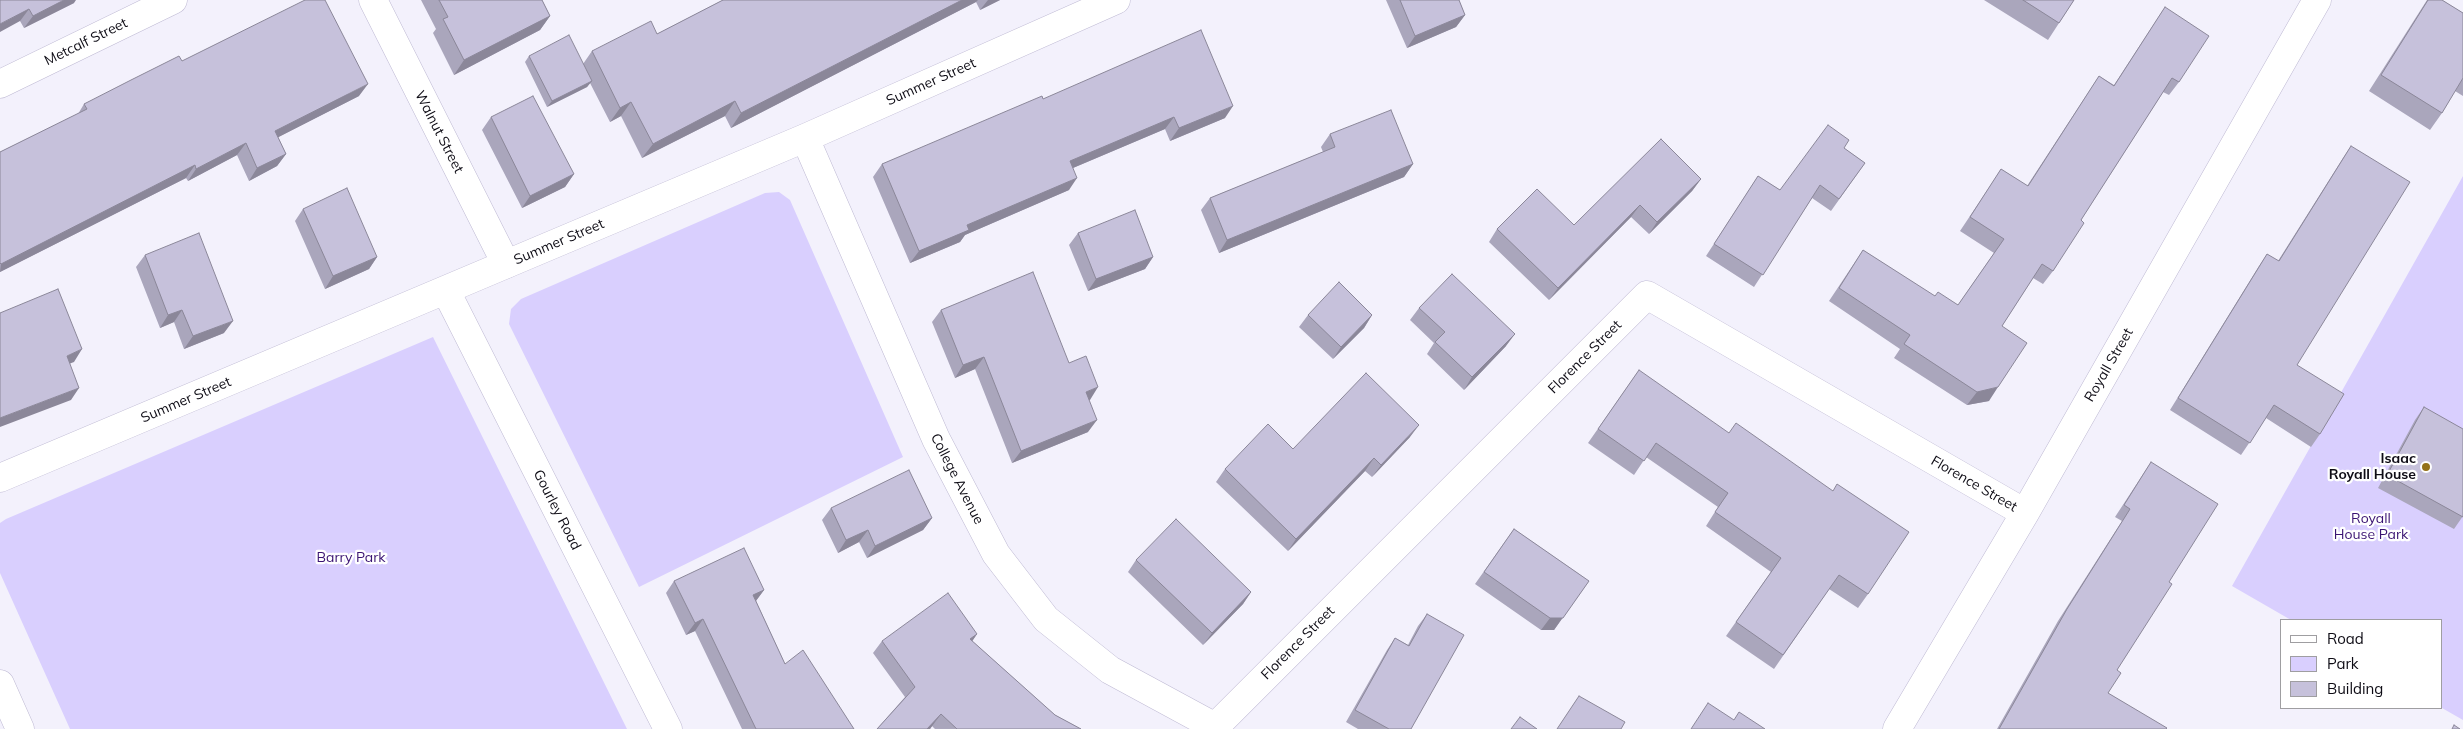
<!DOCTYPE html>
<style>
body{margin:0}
#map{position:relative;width:2463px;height:729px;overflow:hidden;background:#f3f1fc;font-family:Mulish,sans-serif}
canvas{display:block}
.legend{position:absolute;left:2280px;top:619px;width:162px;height:90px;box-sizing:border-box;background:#fff;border:1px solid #9f9ea1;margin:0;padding:6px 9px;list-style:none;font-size:15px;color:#0e0c15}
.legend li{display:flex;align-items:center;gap:10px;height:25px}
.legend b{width:25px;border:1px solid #9f9ea1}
</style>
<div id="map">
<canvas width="2463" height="729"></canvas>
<ul class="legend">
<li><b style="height:6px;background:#fff"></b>Road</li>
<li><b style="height:14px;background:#d9cffe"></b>Park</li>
<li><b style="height:14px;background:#c6c1db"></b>Building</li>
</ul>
</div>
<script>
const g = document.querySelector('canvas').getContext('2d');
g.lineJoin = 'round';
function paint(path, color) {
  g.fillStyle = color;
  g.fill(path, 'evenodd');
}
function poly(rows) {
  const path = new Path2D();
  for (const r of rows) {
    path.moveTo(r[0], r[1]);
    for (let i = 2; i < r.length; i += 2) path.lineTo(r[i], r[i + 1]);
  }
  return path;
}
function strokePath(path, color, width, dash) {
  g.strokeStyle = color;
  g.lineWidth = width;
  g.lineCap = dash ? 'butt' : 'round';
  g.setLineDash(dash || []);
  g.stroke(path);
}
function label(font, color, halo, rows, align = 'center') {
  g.font = font + ' Mulish,sans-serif';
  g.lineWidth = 4.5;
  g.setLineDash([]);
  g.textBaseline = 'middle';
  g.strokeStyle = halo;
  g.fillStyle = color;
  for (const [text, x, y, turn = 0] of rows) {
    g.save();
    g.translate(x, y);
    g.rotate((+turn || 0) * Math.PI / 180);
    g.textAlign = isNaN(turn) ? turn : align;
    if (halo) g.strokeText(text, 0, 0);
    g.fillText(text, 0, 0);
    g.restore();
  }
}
paint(poly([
 [2463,176,2463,720,2442,708,2442,620,2291,620,2232,586],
 [779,192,790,200,903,457,639,587,509,324,511,309,521,299,765,193],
 [433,337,627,729,70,729,0,573,0,523,6,519]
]), '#d9cffe');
const street = poly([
 [373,0,506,264],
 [0,84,173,0],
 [446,291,668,729],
 [0,684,20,729],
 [1215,727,1647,295,2025,513],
 [1897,729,2025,513,2317,0]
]);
const secondary = poly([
 [805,138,936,439,996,554,1046,619,1110,670,1219,729],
 [0,478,805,138,1116,0]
]);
strokePath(street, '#beb9d3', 29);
strokePath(secondary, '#beb9d3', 29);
strokePath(street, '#fff', 28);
strokePath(secondary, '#fff', 28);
paint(poly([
 [0,0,74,3,24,28,20,21],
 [421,0,542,0,550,16,540,30,454,75,433,33,436,29],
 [723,0,1000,0,980,10,976,2,731,128,725,116,642,158,621,116,610,122,590,83,587,87,547,107,525,62,529,56,583,64,592,51,657,34],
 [1386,0,1459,0,1465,15,1456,27,1407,48],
 [1984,0,2074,0,2048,40],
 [2427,0,2442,0,2463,13,2463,96,2455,91,2442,113,2430,130,2369,91],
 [2165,7,2179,82,2169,95,2163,92,2081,220,2053,271,2043,284,2033,278,2002,326,1989,401,1967,405,1894,358,1900,349,1829,301,1863,250,1934,296,1958,305,1994,253,1960,231,1992,183,2001,169,2027,186,2099,76,2114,85],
 [182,61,359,96,278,137,286,154,277,166,249,181,237,155,188,181,186,178,0,272,0,152,78,114,84,104],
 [1043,99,1225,118,1170,141,1165,129,1073,168,1069,190,965,235,960,242,910,263,873,177,882,164],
 [491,117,574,174,565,187,522,208,482,130],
 [1330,134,1413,164,1404,177,1219,253,1201,210,1210,198,1323,152,1321,147],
 [2351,146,2297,365,2320,434,2311,447,2266,418,2241,455,2170,410,2259,266,2267,254,2278,261,2343,158],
 [1844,148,1865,163,1831,211,1812,198,1754,287,1706,256,1758,176,1780,190],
 [1701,179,1692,191,1649,234,1631,217,1549,300,1489,242,1497,229,1574,225],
 [303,209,377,257,369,269,325,289,295,221],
 [1078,233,1153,257,1145,269,1088,291,1069,245],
 [145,255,224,333,184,349,174,322,160,328,136,267],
 [1419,308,1506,346,1464,390,1427,354,1434,343,1410,320],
 [941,310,1069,363,1090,400,1089,400,1088,432,1012,463,975,369,955,378,932,322],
 [1308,315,1372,315,1364,328,1333,359,1299,327],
 [1639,370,1868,594,1858,608,1829,589,1774,669,1726,636,1771,572,1706,526,1718,507,1646,457,1634,475,1588,443],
 [2424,407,2463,516,2454,529,2378,488,2415,420],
 [1410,437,1372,477,1365,471,1288,551,1216,482,1225,469,1293,449],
 [2151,462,2169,582,2117,670,2108,693,2166,729,1997,729,2058,621,2122,521,2115,517],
 [831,508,932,518,923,530,867,558,859,542,838,553,822,520],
 [1514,529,1589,581,1554,630,1541,630,1475,584],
 [1136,560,1251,592,1243,604,1203,645,1128,572],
 [674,581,764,590,756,601,785,664,854,729,742,729,695,631,686,635,666,593],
 [1427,614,1411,729,1358,729,1346,722,1387,650,1395,638,1408,645,1418,626],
 [977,634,972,641,1055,715,1081,729,935,729,932,726,930,729,877,729,905,697,873,653,882,641]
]), '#aaa6bc');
paint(poly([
 [64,0,76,0,74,3,24,28,33,16],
 [962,0,978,0,976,2,731,128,741,113],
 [988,0,1000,0,980,10],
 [29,9,20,21,0,32,0,24],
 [1465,15,1456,27,1407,48,1415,36],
 [550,16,540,30,454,75,464,60],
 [592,81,587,87,547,107,552,101],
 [368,84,359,96,267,143,275,131],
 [735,101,725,116,642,158,653,144],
 [631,102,621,116,610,122,620,108],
 [1233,106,1225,118,1170,141,1179,128],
 [1174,117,1165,129,1061,173,1070,161],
 [246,143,237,155,188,181,196,169],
 [286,154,277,166,249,181,257,168],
 [1413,164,1404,177,1219,253,1227,240],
 [195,165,186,178,0,272,1,264],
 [574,174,565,187,522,208,530,196],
 [1077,178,1069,190,965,235,960,242,910,263,919,251,967,225],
 [1701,179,1692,191,1649,234,1657,222],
 [1640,205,1631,217,1549,300,1558,288],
 [377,257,369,269,325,289,333,276],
 [1153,257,1145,269,1088,291,1096,279],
 [182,310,174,322,160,328,168,315],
 [1372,315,1364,328,1333,359,1341,347],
 [233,321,224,333,184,349,193,336],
 [1515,334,1506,346,1464,390,1472,377],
 [82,349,74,362,58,368,67,356],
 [984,357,975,369,955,378,963,365],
 [1098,387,1090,400,1077,405,1086,392],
 [1998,387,1989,401,1967,405,1977,392],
 [79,388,71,400,0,427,0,418],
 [1097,420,1088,432,1012,463,1021,451],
 [1419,425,1410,437,1372,477,1381,465],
 [1374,458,1365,471,1288,551,1296,539],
 [932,518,923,530,867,558,875,546],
 [868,530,859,542,838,553,846,540],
 [764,590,755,602,753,595],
 [1251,592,1243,604,1203,645,1212,633],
 [1580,593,1554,630,1541,630,1550,618],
 [703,619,695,631,686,635,695,623],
 [977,634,969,646,970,639],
 [941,714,930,729,927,729]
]), '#8b8799');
const building = poly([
 [0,0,64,0,33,16,29,9,0,24,0,0],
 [305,0,325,0,368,84,275,131,286,154,257,168,246,143,196,169,195,165,1,264,0,263,0,152,87,109,84,104,131,80,179,56,182,61,305,0],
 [439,0,542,0,550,16,464,60,443,19,448,17,439,0],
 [723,0,962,0,741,113,735,101,653,144,631,102,620,108,592,51,651,21,657,34,723,0],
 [1400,0,1459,0,1465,15,1415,36,1400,0],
 [2023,0,2074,0,2059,23,2023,0],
 [2428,0,2442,0,2463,13,2463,78,2442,113,2381,75,2428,0],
 [2165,7,2209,36,2179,82,2172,78,2081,220,2084,223,2053,271,2042,264,2002,326,2027,343,1998,387,1977,392,1904,344,1910,335,1839,288,1863,250,1935,296,1938,292,1958,305,2004,239,1970,217,2001,169,2028,186,2099,76,2114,86,2165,7],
 [1201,30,1233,106,1179,128,1174,117,1070,161,1077,178,967,225,969,230,919,251,882,164,1042,96,1043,99,1201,30],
 [569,35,592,81,552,101,529,56,569,35],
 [533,96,574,174,530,196,491,117,533,96],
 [1391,110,1413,164,1227,240,1210,198,1335,147,1330,134,1391,110],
 [1828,125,1849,140,1844,148,1865,163,1839,199,1820,185,1763,275,1714,244,1758,176,1780,190,1828,125],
 [1661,139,1701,179,1657,222,1640,205,1558,288,1497,229,1537,189,1574,225,1661,139],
 [2351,146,2410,182,2297,365,2344,394,2320,434,2274,405,2250,443,2178,398,2267,254,2279,261,2351,146],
 [347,188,377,257,333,276,303,209,347,188],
 [1135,210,1153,257,1096,279,1078,233,1135,210],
 [199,233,233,321,193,336,182,310,168,315,145,255,199,233],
 [1033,272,1069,363,1086,356,1098,387,1086,392,1097,420,1021,451,984,357,963,365,941,310,1033,272],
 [1452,274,1515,334,1472,377,1435,342,1445,332,1419,308,1452,274],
 [1339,282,1372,315,1341,347,1308,315,1339,282],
 [58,289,82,349,67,356,79,388,0,418,0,313,58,289],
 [1639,370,1729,433,1736,423,1833,491,1837,484,1909,532,1868,594,1839,575,1783,655,1736,622,1781,558,1715,512,1728,493,1656,443,1644,461,1598,429,1639,370],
 [1366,373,1419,425,1381,465,1374,458,1296,539,1225,469,1268,424,1293,449,1366,373],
 [2424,407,2463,429,2463,517,2387,475,2424,407],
 [2151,462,2218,504,2169,582,2172,584,2117,670,2121,673,2108,693,2167,728,2166,729,1999,729,2067,609,2130,509,2124,505,2151,462],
 [909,470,932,518,875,546,868,530,846,540,831,508,909,470],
 [1176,519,1251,592,1212,633,1136,560,1176,519],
 [1514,529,1589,581,1563,618,1550,618,1484,572,1514,529],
 [744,548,764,590,753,595,785,664,803,650,854,729,756,729,703,619,695,623,674,581,744,548],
 [948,593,977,634,970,639,1055,715,1081,729,957,729,941,714,927,729,877,729,915,687,882,641,948,593],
 [1427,614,1464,635,1411,729,1389,729,1355,710,1395,638,1409,646,1427,614],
 [1579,696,1625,722,1621,729,1557,729,1579,696],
 [1708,703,1734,720,1739,712,1765,729,1691,729,1708,703],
 [1520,717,1537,729,1511,729,1520,717],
 [2454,725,2460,729,2452,729,2454,725]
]);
paint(building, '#c6c1db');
strokePath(building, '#8b8799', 1);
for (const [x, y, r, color] of [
 [2426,467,5,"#947119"]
]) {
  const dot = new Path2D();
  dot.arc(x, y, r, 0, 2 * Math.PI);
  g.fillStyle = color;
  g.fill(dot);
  strokePath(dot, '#fff', 2);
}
label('14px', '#0e0c15', '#fff', [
 ["Metcalf Street",86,42,-26],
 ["Summer Street",931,82,-24],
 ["Walnut Street",439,132,63],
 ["Summer Street",559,242,-23],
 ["Florence Street",1585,357,-45],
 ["Royall Street",2109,365,-60],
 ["Summer Street",186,400,-23],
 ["College Avenue",957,479,63],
 ["Florence Street",1974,484,30],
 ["Gourley Road",557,510,63],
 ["Florence Street",1298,643,-45]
]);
label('bold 14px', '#0e0c15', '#fff', [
 ["Isaac",2416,459],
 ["Royall House",2416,475]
], 'right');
label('14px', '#3a1372', '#fff', [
 ["Royall",2371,519],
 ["House Park",2371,535],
 ["Barry Park",351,558]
]);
</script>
